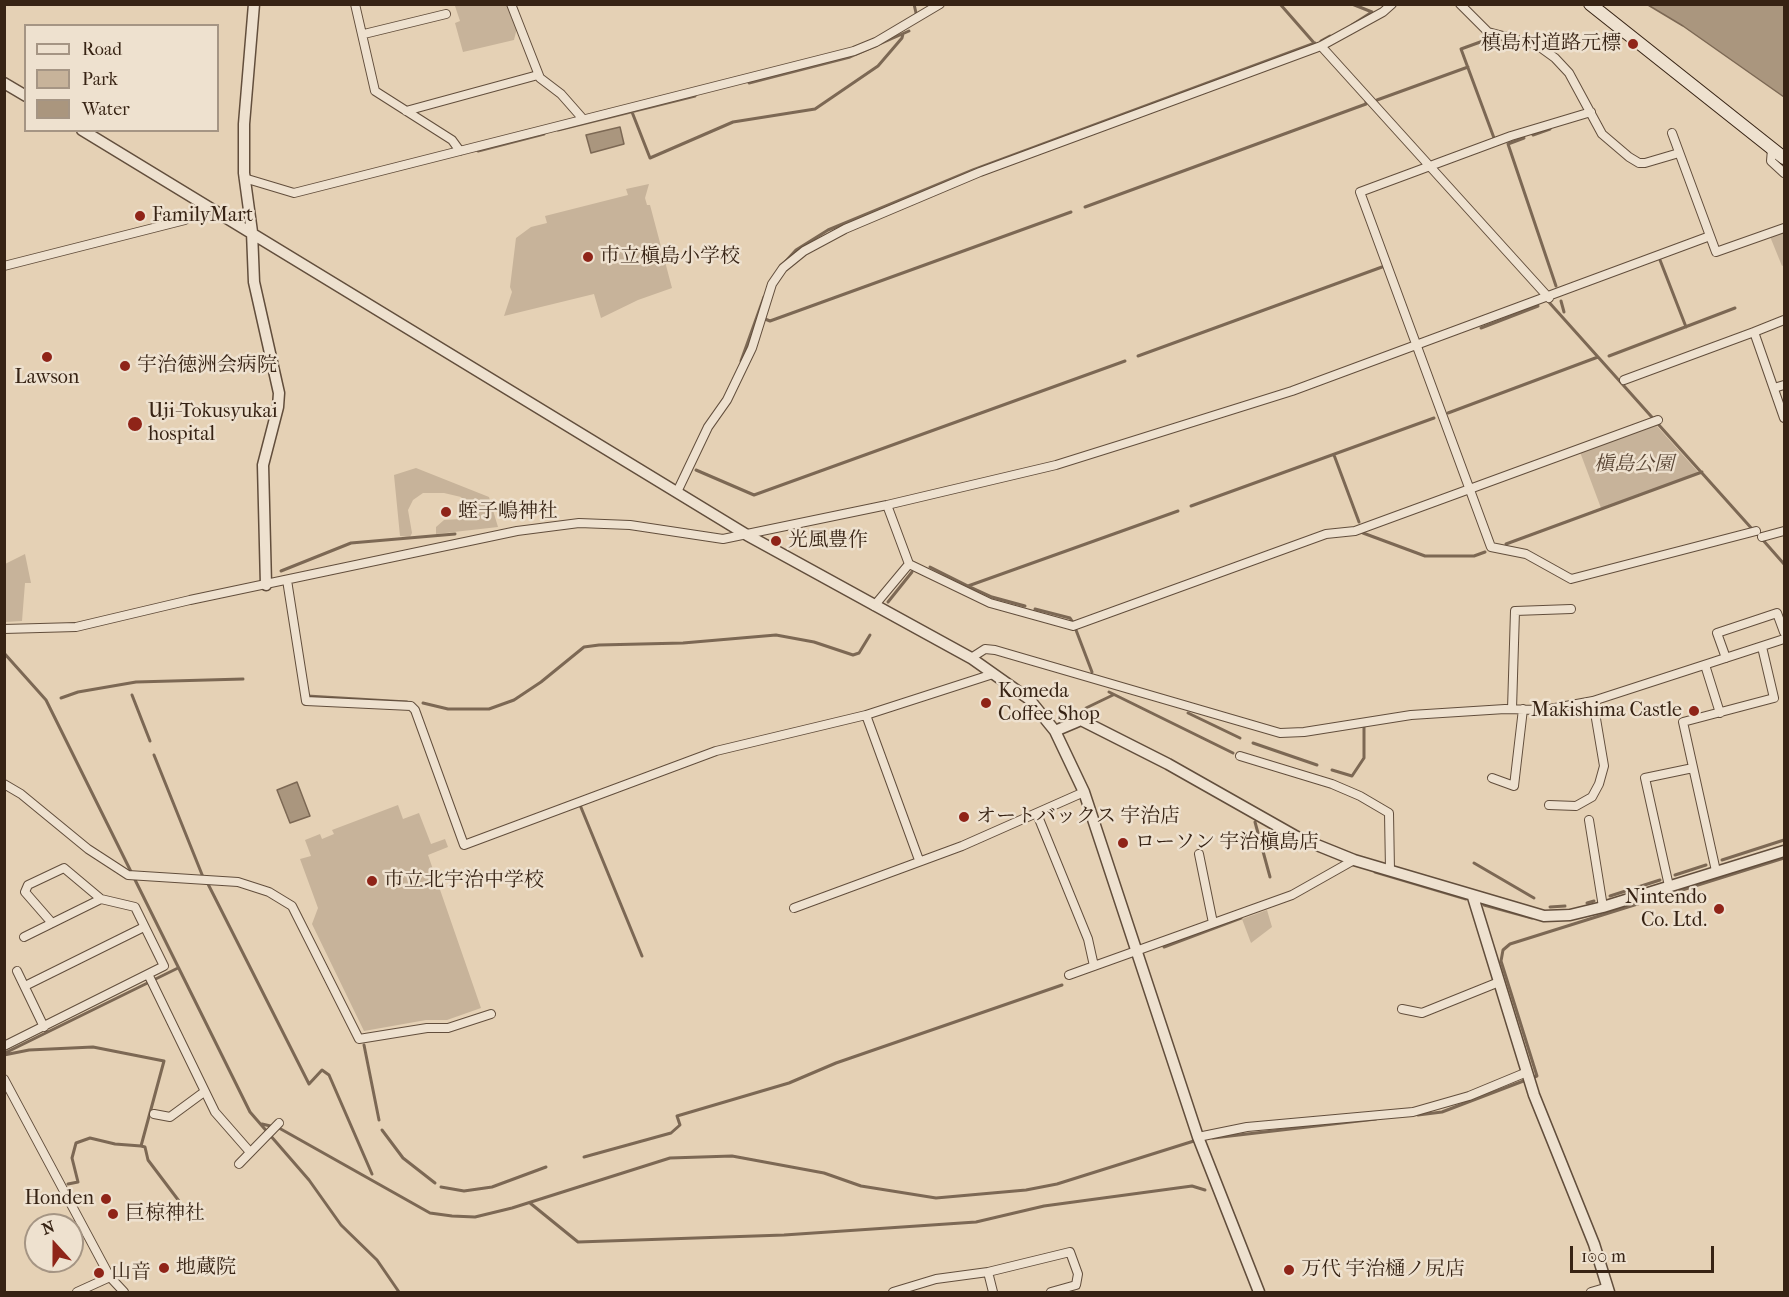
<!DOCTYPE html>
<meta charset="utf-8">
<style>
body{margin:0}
#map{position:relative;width:1789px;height:1297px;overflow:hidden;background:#e5d1b5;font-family:"IM FELL French Canon",serif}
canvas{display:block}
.frame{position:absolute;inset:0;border:6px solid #372314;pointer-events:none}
.legend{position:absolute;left:24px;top:24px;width:195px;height:108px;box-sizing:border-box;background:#eee1cf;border:2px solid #a59584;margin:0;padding:8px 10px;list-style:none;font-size:18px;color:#372314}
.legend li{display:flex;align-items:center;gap:12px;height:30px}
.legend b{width:30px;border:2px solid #a59584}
.north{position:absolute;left:24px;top:1213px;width:60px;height:60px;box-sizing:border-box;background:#eee1cf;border:2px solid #a59584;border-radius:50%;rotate:339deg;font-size:16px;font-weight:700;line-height:24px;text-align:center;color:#372314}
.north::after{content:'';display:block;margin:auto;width:21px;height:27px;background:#8f2418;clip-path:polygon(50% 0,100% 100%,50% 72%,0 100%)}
.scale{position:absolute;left:1570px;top:1246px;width:144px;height:27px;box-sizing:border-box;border:3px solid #372314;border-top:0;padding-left:8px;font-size:18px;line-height:21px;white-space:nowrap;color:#372314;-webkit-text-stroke:4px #eee1cf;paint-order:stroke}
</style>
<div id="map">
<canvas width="1789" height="1297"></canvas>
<div class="frame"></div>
<ul class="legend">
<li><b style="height:8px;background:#eee1cf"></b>Road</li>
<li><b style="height:16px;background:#c7b39a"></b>Park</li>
<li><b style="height:16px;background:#aa967e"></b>Water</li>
</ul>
<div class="north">N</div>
<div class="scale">100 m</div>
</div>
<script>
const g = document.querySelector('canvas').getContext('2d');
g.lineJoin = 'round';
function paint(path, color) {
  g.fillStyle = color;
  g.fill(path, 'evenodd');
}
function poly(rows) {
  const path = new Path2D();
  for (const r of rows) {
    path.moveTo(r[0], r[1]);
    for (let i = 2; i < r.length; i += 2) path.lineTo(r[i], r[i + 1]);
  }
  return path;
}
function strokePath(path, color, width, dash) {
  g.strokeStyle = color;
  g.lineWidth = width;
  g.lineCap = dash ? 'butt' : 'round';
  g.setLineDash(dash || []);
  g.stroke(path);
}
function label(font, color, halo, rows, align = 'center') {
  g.font = font + ' "IM FELL French Canon","Noto Serif JP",serif';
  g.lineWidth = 5;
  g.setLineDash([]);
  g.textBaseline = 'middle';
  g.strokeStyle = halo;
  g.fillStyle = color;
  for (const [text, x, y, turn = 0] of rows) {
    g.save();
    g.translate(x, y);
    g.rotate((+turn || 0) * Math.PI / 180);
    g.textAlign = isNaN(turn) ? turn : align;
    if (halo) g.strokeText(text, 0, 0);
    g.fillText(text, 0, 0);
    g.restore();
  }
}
paint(poly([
 [461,4,508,5,517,28,514,40,463,52,455,23,460,21,455,6],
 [649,184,645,198,647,205,650,205,672,288,638,300,601,318,594,294,504,316,512,292,510,287,516,238,531,227,547,223,545,216,628,195,626,189],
 [1784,229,1784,265,1782,266,1769,234],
 [1656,425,1699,473,1601,508,1580,452],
 [416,468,489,497,498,527,436,534,436,527,444,520,461,519,465,514,464,501,461,497,444,493,423,493,413,500,408,510,412,533,410,537,400,536,394,475],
 [25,554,31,583,25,583,22,621,5,622,5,564],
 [398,805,403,819,419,813,431,844,445,839,448,847,428,855,481,1008,447,1020,426,1020,364,1031,312,924,318,908,300,859,311,856,305,840,320,834,322,839,334,834,332,830],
 [1267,910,1272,927,1251,943,1242,919]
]), '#c7b39a');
const water = poly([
 [1648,5,1784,5,1784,97,1683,26,1648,5],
 [620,127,624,144,591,153,586,135,620,127],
 [297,782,310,816,290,823,277,790,297,782]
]);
paint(water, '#aa967e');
strokePath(water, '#7c6854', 1.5);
strokePath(poly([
 [914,4,916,13],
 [1280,4,1315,44],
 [1352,25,1372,12,1352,4],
 [1321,41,1330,36],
 [749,83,850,57,909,31],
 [1377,100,1468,67],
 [632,112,650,158,733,122,815,109,878,66,902,38,903,34],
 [558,130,695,96],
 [1533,135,1550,129],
 [1494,138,1461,49,1494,37],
 [1524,138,1508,144,1556,286],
 [478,151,544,134],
 [1085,207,1366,104,1366,100],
 [1660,260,1686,327],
 [786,261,796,250,828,230,973,170,1315,43],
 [1547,300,1753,530],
 [1561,301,1564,312],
 [765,319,770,321,1071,212],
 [1481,328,1538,306],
 [1138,356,1382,267],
 [1609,356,1735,308],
 [741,361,764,297],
 [1448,413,1598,357],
 [1334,455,1359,522],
 [696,470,754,495,1125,361],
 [1191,506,1434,418],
 [1363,533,1425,556,1474,556,1485,552],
 [1762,539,1784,564],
 [1506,544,1702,472],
 [930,567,968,586,1178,511],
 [281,571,351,543,455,534],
 [968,586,992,597,1025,606],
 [888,602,912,572],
 [1035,609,1070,618,1074,624],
 [1076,630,1092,672],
 [4,653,46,700,250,1112,309,1180,341,1225,377,1260,399,1292],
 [1109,692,1233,753],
 [132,695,150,741],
 [307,696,407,702],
 [61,698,78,692,136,682,243,679],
 [423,703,448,709,489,709,514,700,541,682,584,647,599,645,683,643,776,635,814,642,853,655,859,653,870,635],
 [1086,708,1113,695],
 [1188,713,1240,738],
 [1253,743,1317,765],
 [154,755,203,877],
 [1332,770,1352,776,1364,758,1364,726],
 [580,805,642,956],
 [1255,822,1270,877],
 [1722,860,1784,840],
 [1474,863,1534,898],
 [1375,872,1466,899],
 [1675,875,1706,865],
 [207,882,309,1084,322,1070,329,1075,372,1174],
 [1610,896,1660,880],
 [1587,903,1594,901],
 [1484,905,1532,918],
 [1550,907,1565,906],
 [1164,947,1241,918],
 [364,1045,379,1120],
 [5,1053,178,968],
 [4,1055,29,1050,93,1047,164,1061,141,1146],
 [1532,1078,1537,1076,1501,961,1503,950,1510,944,1784,858],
 [1418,1115,1442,1112,1526,1080],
 [262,1124,279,1128,430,1213,452,1216,475,1217,512,1208,670,1158,732,1156,824,1173,861,1186,936,1198,1026,1190,1057,1184,1197,1140],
 [382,1130,403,1158,435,1183],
 [1213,1138,1376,1119],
 [584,1157,671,1133,680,1125,677,1116,789,1083,836,1063,1062,985],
 [68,1184,78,1182,72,1158,76,1143,90,1138,115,1144,141,1146,145,1147,148,1160,185,1209,175,1219],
 [441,1187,464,1191,492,1187,546,1167],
 [530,1203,578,1242,784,1235,976,1222,1044,1206,1192,1186,1205,1190]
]), '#7c6854', 3);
const minor = poly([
 [355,4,375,91,452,140,460,151],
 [511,4,540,78,561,94,583,119],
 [1460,4,1488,32,1537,45,1555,58,1569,73,1602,134,1629,157,1639,163,1645,163,1679,153],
 [364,34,446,14],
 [1321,46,1549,298],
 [406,111,538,75],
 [1591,112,1511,136,1360,192,1491,547,1526,554,1571,579,1756,531],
 [1672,133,1716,252,1784,228],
 [1772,149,1771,161,1784,173],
 [244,178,294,193,854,51,876,42,940,4],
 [4,266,185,220,203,205],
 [1754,332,1784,320],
 [1624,380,1754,332,1784,418],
 [1774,388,1784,385],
 [677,492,708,427,727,400,752,348,772,284,783,268,804,251,845,229,980,172,1321,46,1383,12,1392,4],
 [1762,537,1784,531],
 [909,564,990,603,1073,626,1326,534,1355,531,1658,420],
 [287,580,306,701,411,706,415,710,464,845,716,751,866,715,993,674],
 [874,606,909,564,887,505],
 [4,629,76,627,190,600,517,531,579,523,630,525,723,539,887,505,1056,465,1292,391,1710,236],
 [971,658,985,649,995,650,1280,733,1304,732,1411,715,1505,709,1544,710,1593,701,1784,639],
 [1726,658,1717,633,1777,613,1784,632],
 [1705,665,1720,713],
 [1512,709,1515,611,1571,609],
 [866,715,919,860],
 [1240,756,1332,784,1360,796,1389,813,1390,870],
 [1492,778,1514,786,1523,709],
 [4,784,21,794,88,849,128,875,238,882,269,892,292,906,359,1039,427,1028,448,1028,491,1014],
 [1549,805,1576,806,1592,797,1599,784,1604,766,1593,701],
 [1037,814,1088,939,1094,966],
 [1589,820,1603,907],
 [1199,854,1213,923],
 [1716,871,1683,722,1774,698,1762,647],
 [1669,886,1645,778,1693,768],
 [794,908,962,846,1084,792],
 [24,937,101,899],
 [17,971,44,1027],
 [148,974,215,1112,250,1152],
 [1069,975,1292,895,1354,860],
 [25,986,144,927],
 [1402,1009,1422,1013,1499,982],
 [4,1046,164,966,135,907,101,899,64,868,28,885,25,892,52,923],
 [4,1079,110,1277,124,1292],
 [154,1114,170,1117,204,1092],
 [1198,1137,1247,1127,1413,1112,1469,1096,1527,1072],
 [239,1164,279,1123],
 [988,1272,1070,1252,1078,1274,1076,1285,1051,1292],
 [77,1292,110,1277],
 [893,1292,936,1279,988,1272,993,1292],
 [1591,1292,1608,1287]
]);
const tertiary = poly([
 [254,4,244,124,244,173,252,232,254,282,279,393,278,407,263,465,266,585],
 [4,83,26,96],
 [82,130,747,535,971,658,1029,699,1055,731,1081,720,1168,764,1297,837,1354,860,1544,916,1570,915,1603,907,1784,851],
 [1055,731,1084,792,1198,1137,1259,1292],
 [1473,897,1534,1095,1594,1244,1609,1292]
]);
const secondary = poly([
 [1590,4,1784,158]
]);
strokePath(minor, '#624e3c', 10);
strokePath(tertiary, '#624e3c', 13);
strokePath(secondary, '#372314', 14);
strokePath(minor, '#eee1cf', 8);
strokePath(tertiary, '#eee1cf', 10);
strokePath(secondary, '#eee1cf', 12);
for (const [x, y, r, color] of [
 [1633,44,6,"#8f2418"],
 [140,216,6,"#8f2418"],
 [588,257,6,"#8f2418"],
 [47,357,6,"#8f2418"],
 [125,366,6,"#8f2418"],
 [135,424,8,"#8f2418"],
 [446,512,6,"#8f2418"],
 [776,541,6,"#8f2418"],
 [986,703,6,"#8f2418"],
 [1694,711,6,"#8f2418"],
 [964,817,6,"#8f2418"],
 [1123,843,6,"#8f2418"],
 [372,881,6,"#8f2418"],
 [1719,909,6,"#8f2418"],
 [106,1199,6,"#8f2418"],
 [113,1214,6,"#8f2418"],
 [164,1268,6,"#8f2418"],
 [1289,1270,6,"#8f2418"],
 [99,1273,6,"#8f2418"]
]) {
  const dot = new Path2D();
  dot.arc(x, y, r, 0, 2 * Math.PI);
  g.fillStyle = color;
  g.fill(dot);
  strokePath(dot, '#eee1cf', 2);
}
label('20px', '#372314', '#eee1cf', [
 ["槙島村道路元標",1621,44,"right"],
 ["FamilyMart",152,216],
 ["市立槇島小学校",600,257],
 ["宇治徳洲会病院",137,366],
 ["Lawson",47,378,"center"],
 ["Uji-Tokusyukai",148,412],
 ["hospital",148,435],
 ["蛭子嶋神社",458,512],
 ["光風豊作",788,541],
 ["Komeda",998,692],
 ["Coffee Shop",998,715],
 ["Makishima Castle",1682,711,"right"],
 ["オートバックス 宇治店",976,817],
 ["ローソン 宇治槇島店",1135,843],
 ["市立北宇治中学校",384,881],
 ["Nintendo",1707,898,"right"],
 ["Co. Ltd.",1707,921,"right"],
 ["Honden",94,1199,"right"],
 ["巨椋神社",125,1214],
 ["地蔵院",176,1268],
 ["万代 宇治樋ノ尻店",1301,1270],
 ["山音",111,1273]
], 'left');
label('italic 20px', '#5b4736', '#eee1cf', [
 ["槇島公園",1634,465]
]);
</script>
